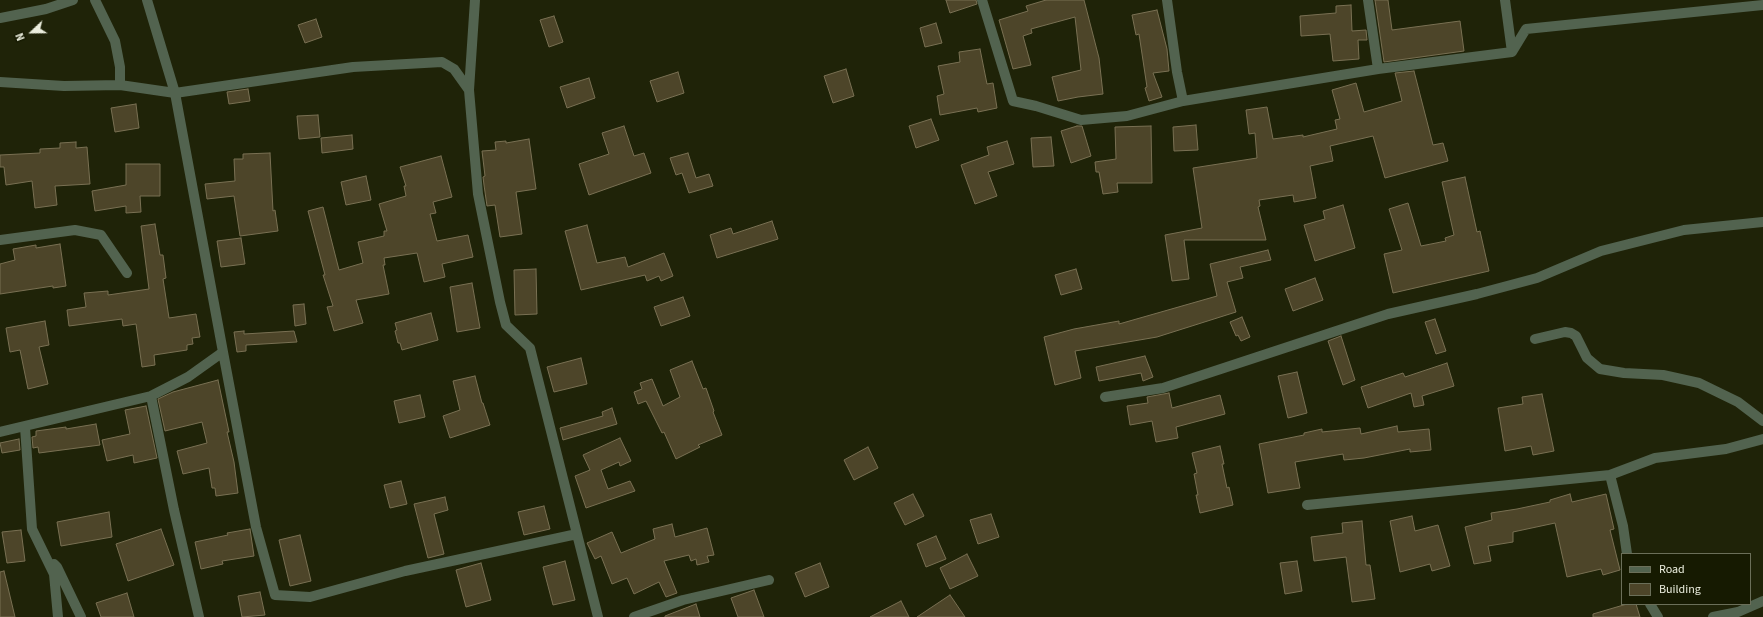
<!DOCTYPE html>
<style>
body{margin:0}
#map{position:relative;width:1763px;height:617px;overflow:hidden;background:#1f2308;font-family:"Source Sans 3",sans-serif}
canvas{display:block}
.legend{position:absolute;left:1621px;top:553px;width:130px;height:52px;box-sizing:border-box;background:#161a01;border:1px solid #6b6f59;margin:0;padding:5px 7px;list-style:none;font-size:12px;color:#ebeede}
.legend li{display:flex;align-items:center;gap:8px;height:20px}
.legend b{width:20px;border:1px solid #6b6f59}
.north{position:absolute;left:12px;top:12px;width:40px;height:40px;-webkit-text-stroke:3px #161a01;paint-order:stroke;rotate:248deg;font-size:11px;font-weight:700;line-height:16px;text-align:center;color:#ebeede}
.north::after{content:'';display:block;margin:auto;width:14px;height:18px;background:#ebeede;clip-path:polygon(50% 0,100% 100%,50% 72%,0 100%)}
</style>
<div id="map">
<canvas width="1763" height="617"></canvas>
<ul class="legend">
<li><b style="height:5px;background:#52634f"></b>Road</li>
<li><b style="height:11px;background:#4d4529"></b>Building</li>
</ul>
<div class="north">N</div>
</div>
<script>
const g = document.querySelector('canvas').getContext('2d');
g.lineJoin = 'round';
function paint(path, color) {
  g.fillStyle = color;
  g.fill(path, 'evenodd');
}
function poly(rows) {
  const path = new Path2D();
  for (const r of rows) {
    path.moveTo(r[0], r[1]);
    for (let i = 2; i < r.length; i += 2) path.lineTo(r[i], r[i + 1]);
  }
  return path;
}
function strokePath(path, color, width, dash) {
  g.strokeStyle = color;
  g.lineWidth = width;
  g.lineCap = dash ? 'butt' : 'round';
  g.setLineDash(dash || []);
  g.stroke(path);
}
const building = poly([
 [946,0,976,0,977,4,950,13,946,0],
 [1046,0,1084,0,1099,58,1103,94,1078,97,1058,101,1052,77,1081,70,1075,17,1031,29,1032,33,1023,36,1031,65,1013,69,999,20,1028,11,1026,6,1046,0],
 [1375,0,1388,0,1392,30,1460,21,1464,51,1384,62,1375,0],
 [1351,5,1352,31,1366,30,1367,40,1358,40,1359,59,1333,61,1330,34,1301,36,1300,16,1336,13,1336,6,1351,5],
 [1157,10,1167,49,1169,71,1153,73,1162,97,1149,101,1145,88,1147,87,1139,34,1136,35,1132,15,1157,10],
 [554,16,563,42,549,47,540,20,554,16],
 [316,19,322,37,305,43,298,25,316,19],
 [936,23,942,43,925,47,920,28,936,23],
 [980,49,987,84,993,83,997,108,978,112,977,108,940,115,937,96,944,94,938,66,960,62,959,52,980,49],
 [846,69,854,96,833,103,824,76,846,69],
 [1414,71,1433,145,1443,143,1448,161,1385,178,1373,136,1330,146,1333,161,1310,166,1316,198,1294,202,1293,195,1259,200,1260,206,1258,207,1266,240,1184,240,1189,279,1172,281,1165,235,1202,228,1193,168,1257,158,1255,133,1249,134,1246,110,1267,107,1273,139,1303,135,1303,137,1337,129,1335,120,1340,119,1332,90,1356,83,1364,112,1402,101,1395,73,1414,71],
 [678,72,684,93,657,102,650,81,678,72],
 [589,78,595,98,567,108,560,87,589,78],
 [248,89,250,101,229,104,227,92,248,89],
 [136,104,139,128,115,132,111,108,136,104],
 [318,115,320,137,299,139,297,116,318,115],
 [931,119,939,140,916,148,909,126,931,119],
 [1196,125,1198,150,1174,151,1173,127,1196,125],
 [624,126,634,156,644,153,651,173,589,195,579,164,609,154,602,133,624,126],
 [1077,126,1082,126,1091,156,1071,163,1061,131,1077,126],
 [1151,126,1152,183,1117,183,1118,192,1103,194,1099,172,1096,172,1095,162,1116,159,1115,127,1151,126],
 [352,135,353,149,322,153,321,138,352,135],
 [1051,137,1054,166,1033,167,1031,138,1051,137],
 [529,139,536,189,516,192,522,234,500,237,495,205,487,206,484,185,483,177,485,176,482,151,496,150,495,142,506,141,506,143,529,139],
 [1007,141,1014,164,988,172,997,196,975,204,961,165,989,155,987,147,1007,141],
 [76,142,76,148,87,147,90,184,55,186,57,205,35,208,32,181,6,185,4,167,0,167,0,155,40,153,40,149,60,148,60,143,76,142],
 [270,153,273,211,275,210,278,231,240,236,234,196,207,199,205,184,235,181,234,159,243,159,243,154,270,153],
 [688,153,696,178,709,174,713,186,689,193,682,173,676,175,670,158,688,153],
 [441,156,452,197,433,202,436,213,430,214,437,241,468,235,473,257,442,264,445,277,424,282,417,253,384,258,385,265,383,265,389,294,356,300,363,323,334,331,327,307,333,306,323,275,325,275,308,211,323,207,339,270,363,263,358,242,384,236,384,231,387,231,379,204,406,196,404,186,406,186,400,167,441,156],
 [126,164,160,164,160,196,140,196,141,212,126,213,126,206,95,211,92,191,126,185,126,164],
 [366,176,371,200,346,205,341,182,366,176],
 [1465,177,1477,232,1480,231,1489,271,1393,293,1384,254,1402,250,1389,209,1408,203,1421,246,1446,241,1445,238,1454,235,1442,182,1465,177],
 [1343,205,1355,248,1315,261,1304,225,1325,219,1323,211,1343,205],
 [772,221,778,239,717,258,710,235,731,228,733,234,772,221],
 [155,224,160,255,163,255,166,278,163,279,169,318,196,314,200,337,192,338,193,344,187,345,187,350,154,355,155,365,142,367,136,324,123,326,122,319,69,326,67,310,86,307,84,293,108,291,108,295,149,289,141,226,155,224],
 [587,225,597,263,625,257,628,267,664,253,673,276,661,281,659,276,647,281,645,275,581,290,565,231,587,225],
 [241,238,245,264,221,267,217,241,241,238],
 [60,244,66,286,53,288,53,286,0,294,0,264,15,260,13,249,36,245,36,248,60,244],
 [1268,250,1271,260,1240,267,1243,278,1227,282,1236,312,1157,337,1075,351,1081,378,1055,385,1044,337,1074,329,1119,321,1119,324,1217,296,1210,264,1268,250],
 [536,269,537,314,515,315,514,270,536,269],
 [1076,269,1082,289,1061,295,1055,275,1076,269],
 [1315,278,1323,300,1293,311,1285,289,1315,278],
 [472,283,480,328,457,332,450,287,472,283],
 [683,297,690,316,661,326,654,307,683,297],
 [304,304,306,324,295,326,293,305,304,304],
 [431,313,438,340,402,350,400,343,398,343,395,331,397,330,395,323,431,313],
 [1242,317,1250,337,1241,341,1238,335,1236,336,1230,322,1242,317],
 [1435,319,1446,351,1436,354,1425,322,1435,319],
 [45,321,49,345,39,347,48,384,28,389,20,350,10,352,6,328,45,321],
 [244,331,244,334,294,331,297,342,246,345,246,351,237,352,234,332,244,331],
 [1341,336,1355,380,1343,385,1328,341,1341,336],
 [1145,356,1153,377,1143,381,1141,373,1099,381,1096,367,1145,356],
 [581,358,587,384,554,392,547,367,581,358],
 [692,361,703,389,706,388,714,411,713,412,722,435,698,445,700,447,676,459,664,432,662,433,646,401,638,404,634,392,642,389,640,383,652,379,663,406,680,397,670,370,692,361],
 [1447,363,1454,386,1422,396,1424,405,1414,407,1411,393,1368,408,1361,387,1403,373,1405,377,1447,363],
 [1297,372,1307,413,1288,418,1278,376,1297,372],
 [475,376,482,403,483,403,490,425,450,438,443,416,460,410,453,381,475,376],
 [218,380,229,432,227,432,234,462,238,493,216,496,215,488,212,488,209,468,183,474,177,451,207,443,202,422,165,431,158,399,173,392,218,380],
 [1169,393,1172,408,1220,395,1225,414,1176,427,1178,438,1156,442,1152,421,1130,425,1127,406,1148,403,1147,397,1169,393],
 [1542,394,1554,451,1533,455,1531,446,1505,451,1498,408,1523,404,1522,397,1542,394],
 [420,395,425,417,399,423,394,401,420,395],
 [146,406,157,458,134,463,133,455,107,461,102,440,130,434,125,410,146,406],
 [612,408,617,424,563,440,560,428,603,416,602,412,612,408],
 [96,424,100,445,39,453,38,447,33,448,32,437,36,436,36,431,66,427,66,429,96,424],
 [1397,426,1398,432,1429,429,1431,450,1410,452,1410,449,1364,458,1344,460,1343,454,1295,462,1300,488,1268,493,1259,444,1304,435,1304,433,1322,429,1322,432,1360,428,1361,434,1397,426],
 [620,438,631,461,620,466,619,462,601,470,608,489,630,481,635,491,586,508,575,476,590,470,583,455,620,438],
 [19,439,20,450,2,453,0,443,19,439],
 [1220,446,1224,464,1222,464,1227,488,1229,487,1233,505,1200,513,1196,495,1198,495,1194,474,1197,473,1192,453,1220,446],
 [868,447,878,468,854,480,844,460,868,447],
 [401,481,407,504,390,508,384,485,401,481],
 [913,494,924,516,905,525,894,503,913,494],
 [1570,494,1572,502,1606,494,1614,529,1610,530,1620,570,1603,575,1601,569,1567,577,1555,523,1513,532,1513,542,1488,546,1491,561,1474,564,1465,527,1492,520,1491,513,1517,509,1550,502,1550,500,1570,494],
 [445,497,448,510,434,514,444,554,428,558,414,504,445,497],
 [544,506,550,529,524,535,518,512,544,506],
 [109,512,112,537,61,546,57,522,109,512],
 [991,514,999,537,978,544,970,520,991,514],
 [1412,516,1415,531,1438,525,1450,566,1432,571,1430,564,1400,572,1390,521,1412,516],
 [1362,521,1366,565,1370,565,1375,599,1352,602,1346,557,1314,561,1311,537,1343,533,1342,523,1362,521],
 [672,524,675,537,707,528,714,555,707,556,709,562,697,565,696,559,691,561,689,555,664,561,677,593,666,597,659,582,634,594,627,578,612,584,601,556,595,559,587,543,612,532,621,553,655,539,653,529,672,524],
 [161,529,174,565,128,581,116,544,161,529],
 [250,529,254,556,222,561,223,564,201,569,195,542,228,535,227,533,250,529],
 [21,530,25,561,7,563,2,532,21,530],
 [300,535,311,581,290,586,279,540,300,535],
 [936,536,946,559,926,567,917,544,936,536],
 [967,554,978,576,950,589,940,568,967,554],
 [565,561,575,600,553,605,543,567,565,561],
 [1297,561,1302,591,1285,594,1280,563,1297,561],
 [481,563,491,600,466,607,456,570,481,563],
 [820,563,829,587,805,597,795,573,820,563],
 [4,571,15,617,0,617,0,572,4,571],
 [754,590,764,617,738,617,731,598,754,590],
 [260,592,265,615,242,617,238,596,260,592],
 [127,593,134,617,101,617,96,603,127,593],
 [950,595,965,617,917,617,950,595],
 [901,601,909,617,870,617,901,601],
 [696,604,700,617,665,617,665,616,696,604],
 [1627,604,1636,604,1640,617,1593,617,1593,614,1627,604]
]);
paint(building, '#4d4529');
strokePath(building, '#797053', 1);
strokePath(poly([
 [95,0,115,41,120,67,120,85],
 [147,0,175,93,223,352,188,377,151,396,174,510,199,617],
 [475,0,469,90,478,194,500,302,506,325,530,348,598,617],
 [982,0,1013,101,1036,106,1081,120,1127,116,1183,101,1378,69,1512,52,1526,29,1763,5],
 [1167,0,1177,72,1183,101],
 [1368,0,1378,69],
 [1505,0,1512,52],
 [0,18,46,9,73,0],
 [0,82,64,86,120,85,175,93,353,67,442,62,454,69,469,90],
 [0,240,75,230,101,235,127,273],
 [1535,339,1565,332,1571,333,1576,336,1587,358,1600,369,1624,373,1663,375,1699,383,1738,402,1763,421],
 [223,352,256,527,275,595,310,597,405,571,577,534],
 [1105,397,1163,388,1388,314,1477,294,1537,278,1601,251,1684,230,1763,222],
 [25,427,32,529,54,574,58,617],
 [0,432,151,396],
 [1610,475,1623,526,1627,554],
 [1307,505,1610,475,1655,458,1726,449,1763,439],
 [54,564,57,567,81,617],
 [1650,604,1658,617],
 [634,617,683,600,769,580],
 [1713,617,1738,612,1763,601]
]), '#52634f', 10);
</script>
